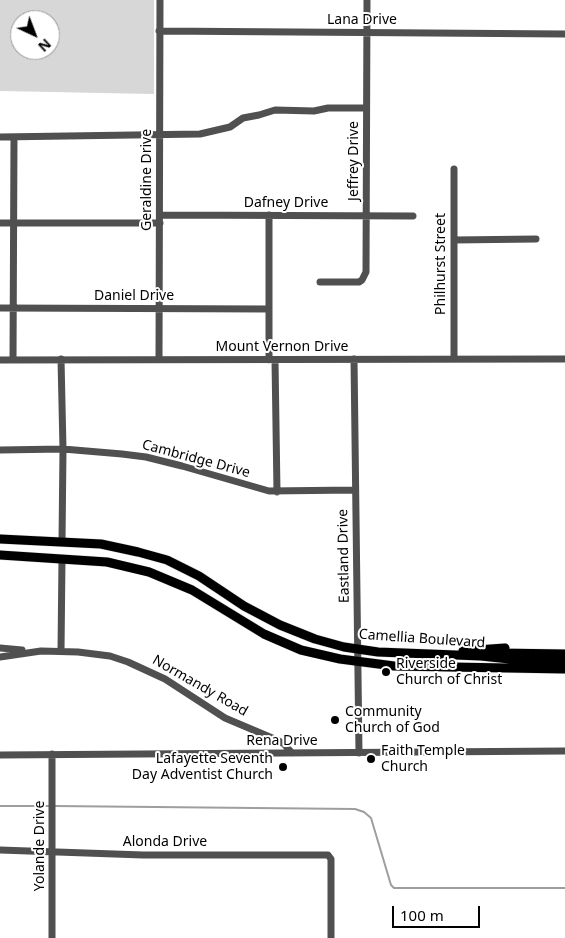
<!DOCTYPE html>
<style>
body{margin:0}
#map{position:relative;width:565px;height:938px;overflow:hidden;background:#fff;font-family:"Noto Sans",sans-serif}
canvas{display:block}
.north{position:absolute;left:10px;top:10px;width:50px;height:50px;box-sizing:border-box;background:#fff;border:1px solid #999;border-radius:50%;rotate:137deg;font-size:14px;font-weight:700;line-height:20px;text-align:center;color:#000}
.north::after{content:'';display:block;margin:auto;width:18px;height:22px;background:#000;clip-path:polygon(50% 0,100% 100%,50% 72%,0 100%)}
.scale{position:absolute;left:392px;top:906px;width:88px;height:22px;box-sizing:border-box;border:2px solid #000;border-top:0;padding-left:6px;font-size:15px;line-height:18px;white-space:nowrap;color:#000;-webkit-text-stroke:4px #fff;paint-order:stroke}
</style>
<div id="map">
<canvas width="565" height="938"></canvas>
<div class="north">N</div>
<div class="scale">100 m</div>
</div>
<script>
const g = document.querySelector('canvas').getContext('2d');
g.lineJoin = 'round';
function paint(path, color) {
  g.fillStyle = color;
  g.fill(path, 'evenodd');
}
function poly(rows) {
  const path = new Path2D();
  for (const r of rows) {
    path.moveTo(r[0], r[1]);
    for (let i = 2; i < r.length; i += 2) path.lineTo(r[i], r[i + 1]);
  }
  return path;
}
function strokePath(path, color, width, dash) {
  g.strokeStyle = color;
  g.lineWidth = width;
  g.lineCap = dash ? 'butt' : 'round';
  g.setLineDash(dash || []);
  g.stroke(path);
}
function label(font, color, halo, rows, align = 'center') {
  g.font = font + ' "Noto Sans",sans-serif';
  g.lineWidth = 4;
  g.setLineDash([]);
  g.textBaseline = 'middle';
  g.strokeStyle = halo;
  g.fillStyle = color;
  for (const [text, x, y, turn = 0] of rows) {
    g.save();
    g.translate(x, y);
    g.rotate((+turn || 0) * Math.PI / 180);
    g.textAlign = isNaN(turn) ? turn : align;
    if (halo) g.strokeText(text, 0, 0);
    g.fillText(text, 0, 0);
    g.restore();
  }
}
paint(poly([
 [0,0,154,0,154,94,0,91],
 [20,20,50,20,50,50,20,50]
]), '#d7d7d7');
strokePath(poly([
 [0,806,49,806],
 [54,806,355,809,364,812,371,818,391,885,394,888,565,888]
]), '#9e9e9e', 2);
const major = poly([
 [0,539,101,544,138,552,167,560,199,576,244,606,280,625,315,639,344,647,378,652,481,656,538,662,565,662],
 [0,555,107,562,149,572,192,590,264,634,301,650,340,659,394,666,565,669],
 [463,651,505,648],
 [498,653,565,654]
]);
strokePath(major, '#dbdbdb', 10);
strokePath(poly([
 [159,31,565,34],
 [0,137,200,134,230,127,243,118,259,115,275,110,314,111,328,108,366,108],
 [454,169,454,359],
 [160,215,413,216],
 [0,223,160,223],
 [454,240,536,239],
 [320,282,359,282,362,280,366,272,367,0],
 [0,308,269,309],
 [61,359,63,449,62,542],
 [159,359,160,0],
 [354,359,359,753],
 [0,360,565,359],
 [13,360,14,137],
 [269,360,269,215],
 [275,360,277,492],
 [0,450,63,449,122,454,146,457,182,466,269,491,355,490],
 [0,648,22,650],
 [61,651,62,559],
 [0,657,41,651,78,652,110,656,128,662,165,679,225,718,277,740,284,744,292,753],
 [52,754,52,938],
 [0,755,565,751],
 [0,850,143,855,328,855,331,859,331,938]
]), '#505050', 7);
strokePath(major, '#000', 9);
for (const [x, y, r, color] of [
 [386,672,5,"#000"],
 [335,720,5,"#000"],
 [371,759,5,"#000"],
 [283,767,5,"#000"]
]) {
  const dot = new Path2D();
  dot.arc(x, y, r, 0, 2 * Math.PI);
  g.fillStyle = color;
  g.fill(dot);
  strokePath(dot, '#fff', 2);
}
label('14px', '#000', '#fff', [
 ["Lana Drive",362,20],
 ["Jeffrey Drive",354,161,-90],
 ["Geraldine Drive",147,180,-90],
 ["Dafney Drive",286,203],
 ["Philhurst Street",441,264,-90],
 ["Daniel Drive",134,296],
 ["Mount Vernon Drive",282,347],
 ["Cambridge Drive",196,459,15],
 ["Eastland Drive",344,556,-91],
 ["Camellia Boulevard",422,639,4],
 ["Normandy Road",200,686,30],
 ["Rena Drive",282,741],
 ["Alonda Drive",165,842],
 ["Yolande Drive",40,846,-90]
]);
label('14px', '#000', '#fff', [
 ["Riverside",396,664],
 ["Church of Christ",396,680],
 ["Community",345,712],
 ["Church of God",345,728],
 ["Faith Temple",381,751],
 ["Church",381,767],
 ["Lafayette Seventh",273,759,"right"],
 ["Day Adventist Church",273,775,"right"]
], 'left');
</script>
